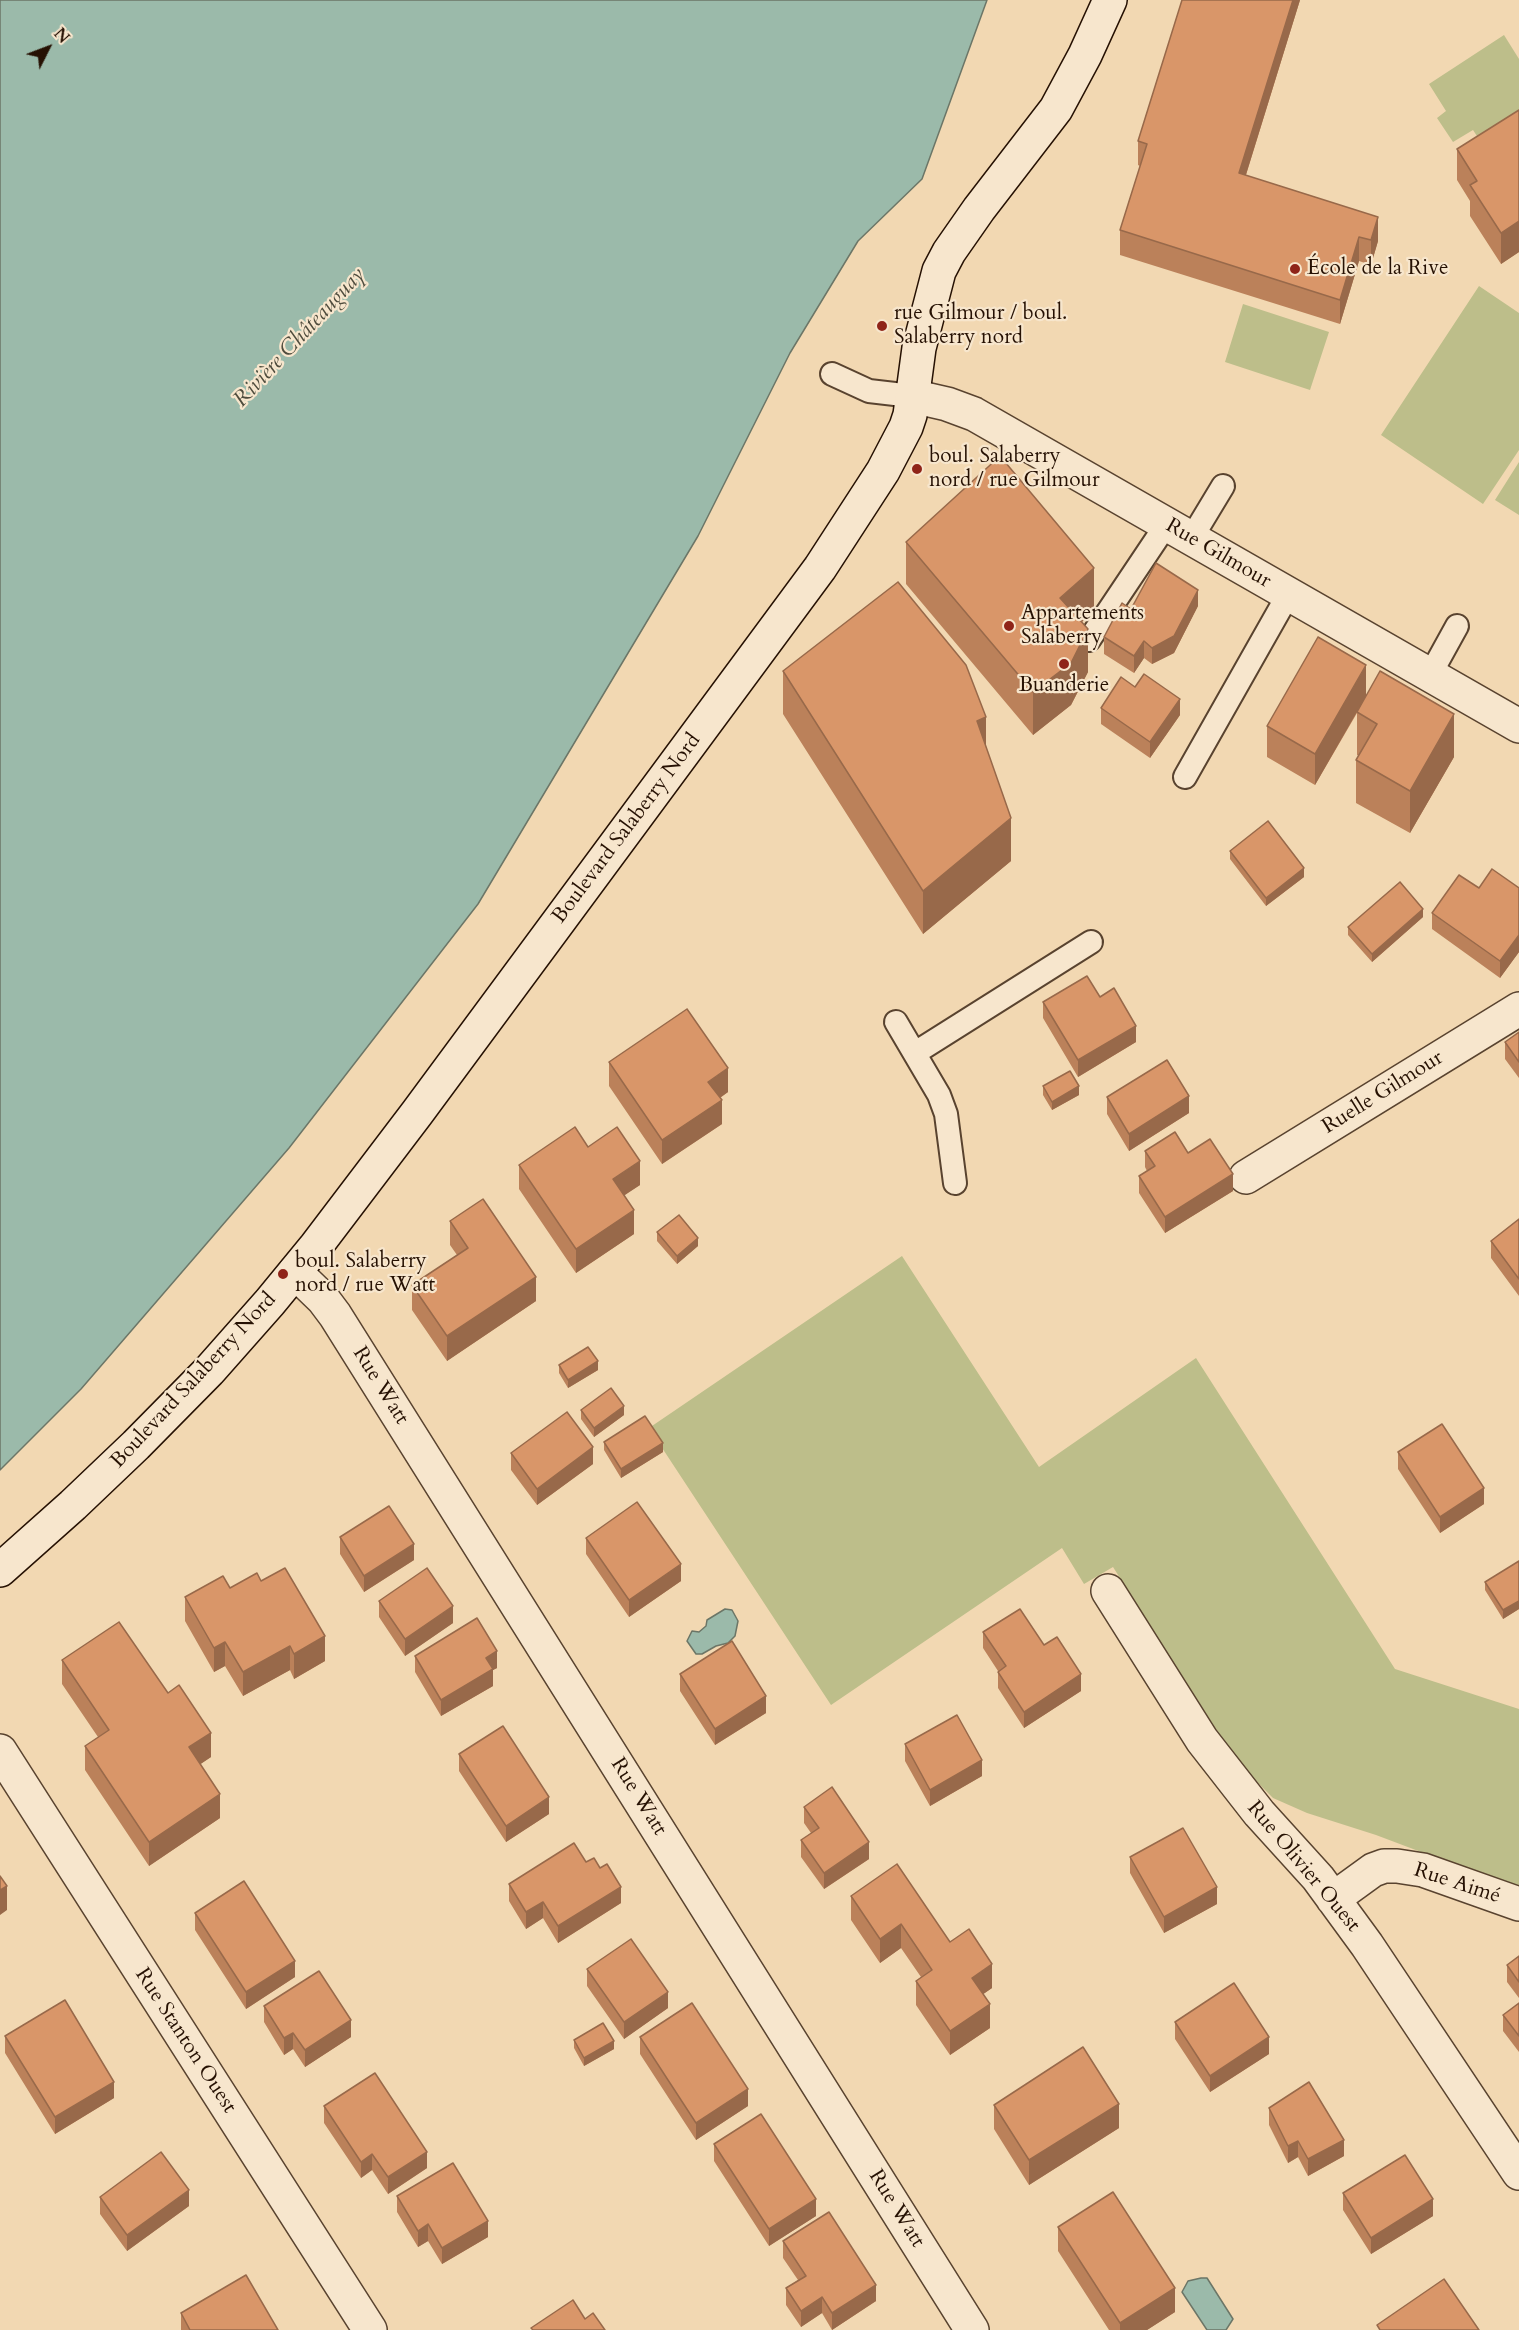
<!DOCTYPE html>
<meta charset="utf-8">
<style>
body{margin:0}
#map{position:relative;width:1519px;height:2330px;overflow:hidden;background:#f2d8b2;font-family:Cardo,serif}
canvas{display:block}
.north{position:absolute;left:18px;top:18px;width:60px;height:60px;-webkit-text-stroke:4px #f7e6cd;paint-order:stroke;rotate:48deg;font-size:16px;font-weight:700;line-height:24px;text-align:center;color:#261103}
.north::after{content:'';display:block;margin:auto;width:21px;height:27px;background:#261103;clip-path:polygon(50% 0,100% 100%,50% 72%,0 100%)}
</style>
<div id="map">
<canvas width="1519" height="2330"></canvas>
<div class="north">N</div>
</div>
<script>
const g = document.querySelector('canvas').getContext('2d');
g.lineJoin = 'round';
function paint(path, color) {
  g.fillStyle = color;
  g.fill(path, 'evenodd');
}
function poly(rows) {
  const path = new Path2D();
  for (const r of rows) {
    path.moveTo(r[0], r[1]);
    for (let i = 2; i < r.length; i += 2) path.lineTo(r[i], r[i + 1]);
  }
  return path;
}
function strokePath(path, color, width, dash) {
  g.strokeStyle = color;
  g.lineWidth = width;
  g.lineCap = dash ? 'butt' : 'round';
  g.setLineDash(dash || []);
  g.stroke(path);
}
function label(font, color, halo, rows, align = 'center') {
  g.font = font + ' Cardo,serif';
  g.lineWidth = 4.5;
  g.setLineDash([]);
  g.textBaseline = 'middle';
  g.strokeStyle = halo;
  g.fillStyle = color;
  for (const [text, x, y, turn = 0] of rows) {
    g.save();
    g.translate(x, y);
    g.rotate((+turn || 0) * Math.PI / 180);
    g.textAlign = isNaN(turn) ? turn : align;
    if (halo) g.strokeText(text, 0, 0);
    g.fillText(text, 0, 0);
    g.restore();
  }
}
paint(poly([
 [1504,35,1519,59,1519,122,1483,145,1473,130,1453,142,1437,118,1446,111,1429,84],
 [1479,286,1519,313,1519,450,1483,504,1381,435],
 [1243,304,1329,332,1310,390,1225,362],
 [1519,462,1519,515,1495,500],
 [902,1256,1039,1467,1196,1358,1395,1669,1519,1709,1519,1889,1376,1835,1307,1813,1273,1798,1253,1778,1221,1737,1113,1567,1084,1584,1062,1548,831,1705,649,1428]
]), '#bdbe8a');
const water = poly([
 [0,0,987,0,922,179,858,241,790,353,698,536,478,904,289,1148,81,1389,0,1470,0,0],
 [725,1609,732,1610,738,1621,735,1636,728,1643,716,1646,702,1654,696,1654,687,1641,692,1631,699,1632,706,1626,707,1620,725,1609],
 [1201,2278,1207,2278,1233,2319,1226,2330,1207,2330,1182,2292,1188,2281,1201,2278]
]);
paint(water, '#9bbaaa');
strokePath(water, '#6c7667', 1.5);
const lane = poly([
 [832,374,869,391,912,396],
 [1191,539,1223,486],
 [1089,640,1166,525],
 [1430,675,1457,626],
 [1185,777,1288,595],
 [896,1022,939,1095,946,1114,955,1183],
 [915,1053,1091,942]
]);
const street = poly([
 [912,396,947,404,974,414,1519,726],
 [1246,1177,1519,1009],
 [295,1272,323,1299,335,1315,972,2330],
 [1108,1591,1202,1740,1259,1813,1318,1878,1367,1945,1519,2173],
 [0,1751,370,2330],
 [1333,1899,1373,1870,1384,1866,1397,1866,1423,1870,1519,1904]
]);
const secondary = poly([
 [0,1570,73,1505,136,1445,209,1371,270,1302,316,1246,417,1113,820,568,883,471,906,427,910,415,919,348,939,271,949,252,979,209,1056,109,1085,55,1110,0]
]);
strokePath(lane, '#59432f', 26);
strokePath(street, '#59432f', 36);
strokePath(secondary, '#261103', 36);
strokePath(lane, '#f7e6cd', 22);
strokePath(street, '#f7e6cd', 33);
strokePath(secondary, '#f7e6cd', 33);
paint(poly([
 [1182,0,1300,0,1246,175,1378,241,1371,265,1359,261,1340,324,1120,255,1120,230,1140,166,1138,165,1138,141],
 [1519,110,1519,252,1501,264,1470,216,1470,201,1457,180,1457,149],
 [906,542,1094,611,1082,622,1088,672,1071,705,1033,735,906,584],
 [1198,606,1174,653,1152,664,1144,658,1134,673,1104,654,1104,637,1131,609],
 [783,671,986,746,1011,861,923,934,783,714],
 [1135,687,1180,715,1150,758,1101,724,1101,708],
 [1366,695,1454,757,1410,833,1356,803,1356,760,1359,756,1357,755,1357,713,1315,785,1267,757,1267,726],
 [1230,851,1304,877,1266,906,1230,859],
 [1479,888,1519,888,1519,952,1500,978,1432,929,1432,913],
 [1423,917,1372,962,1348,935,1348,927],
 [1100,997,1136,1042,1078,1077,1043,1018,1043,1002],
 [1519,1032,1519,1078,1505,1059,1505,1042],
 [609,1062,728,1092,720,1098,722,1124,662,1164,609,1086],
 [1043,1086,1079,1095,1052,1110,1043,1095],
 [1107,1097,1189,1113,1129,1151,1107,1114],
 [588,1147,640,1185,624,1195,634,1234,576,1273,519,1189,519,1165],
 [1145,1151,1188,1153,1233,1191,1165,1233,1139,1193,1139,1176,1147,1171,1145,1167],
 [1519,1219,1519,1296,1491,1258,1491,1241],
 [450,1221,536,1301,447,1361,412,1310,412,1285,457,1255,450,1245],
 [657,1232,698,1246,677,1264,657,1241],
 [559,1365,598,1370,568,1388,559,1373],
 [581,1410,624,1415,594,1437,581,1419],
 [604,1442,663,1452,621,1478,604,1450],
 [1398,1452,1484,1504,1440,1533,1398,1469],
 [511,1453,593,1464,537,1505,511,1470],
 [340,1537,414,1560,364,1592,340,1554],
 [586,1538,681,1581,629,1617,586,1554],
 [1519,1561,1519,1609,1503,1619,1485,1590,1485,1582],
 [261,1581,325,1661,294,1679,290,1670,243,1696,225,1666,214,1672,185,1621,185,1597],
 [379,1601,453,1623,405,1656,379,1617],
 [983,1632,1044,1645,1081,1691,1024,1728,998,1688,998,1671,983,1648],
 [415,1656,497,1668,493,1670,493,1686,441,1716,415,1672],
 [62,1660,211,1757,200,1764,220,1818,149,1866,85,1770,85,1746,98,1737,62,1684],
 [680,1674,766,1713,715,1745,680,1691],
 [905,1744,982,1776,930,1806,905,1761],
 [459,1754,549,1814,506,1842,459,1771],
 [804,1807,869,1859,824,1889,801,1857,801,1840,811,1833,804,1823],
 [1130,1857,1217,1904,1164,1933,1130,1873],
 [586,1862,621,1903,558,1943,543,1918,526,1929,509,1901,509,1884],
 [851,1896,950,1942,992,1988,983,1994,990,2028,950,2055,916,2005,916,1981,921,1977,901,1948,880,1963,851,1920],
 [195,1913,295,1977,246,2009,195,1930],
 [1519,1956,1519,1998,1507,1982,1507,1965],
 [587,1969,668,2008,624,2039,587,1986],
 [1519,2003,1519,2052,1503,2031,1503,2015],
 [264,2006,351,2037,305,2067,293,2049,284,2055,264,2022],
 [1175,2022,1269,2054,1210,2092,1175,2039],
 [5,2036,114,2098,55,2134,5,2053],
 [640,2037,748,2106,696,2140,640,2054],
 [574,2040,614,2049,584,2066,574,2048],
 [994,2105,1119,2128,1029,2185,994,2129],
 [324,2106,427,2168,388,2194,372,2170,361,2178,324,2123],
 [1269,2108,1344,2156,1308,2176,1298,2157,1288,2163,1269,2125],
 [714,2144,816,2216,769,2246,714,2161],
 [1343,2193,1433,2216,1371,2254,1343,2210],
 [397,2196,488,2237,442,2264,428,2241,418,2247,397,2212],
 [100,2197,189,2206,127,2251,100,2214],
 [1058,2227,1175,2312,1147,2330,1109,2330,1058,2251],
 [783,2241,876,2301,832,2330,822,2313,801,2327,786,2305,786,2288,798,2280,783,2258],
 [181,2313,278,2330,181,2330]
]), '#bb815a');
paint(poly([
 [1293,0,1300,0,1239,197,1239,173],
 [1378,217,1378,241,1371,265,1371,240],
 [1519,221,1519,252,1501,264,1501,233],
 [1359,237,1359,261,1340,324,1340,300],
 [1094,568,1094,611,1060,641,1060,598],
 [1198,590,1198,606,1174,653,1152,664,1152,648],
 [1088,629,1088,672,1071,705,1033,735,1033,692],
 [1144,641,1144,658,1134,673,1134,656],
 [1366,665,1366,696,1315,785,1315,754],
 [1180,699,1180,715,1150,758,1150,742],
 [1454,714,1454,757,1410,833,1410,791],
 [986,717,986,760,977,721],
 [1011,818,1011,861,923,934,923,891],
 [1304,868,1304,877,1266,906,1266,898],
 [1423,909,1423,917,1372,962,1372,954],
 [1519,935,1519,952,1500,978,1500,961],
 [1136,1026,1136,1042,1078,1077,1078,1060],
 [728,1068,728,1092,708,1106,708,1082],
 [1079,1086,1079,1095,1052,1110,1052,1102],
 [1189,1096,1189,1113,1129,1151,1129,1134],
 [722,1100,722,1124,662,1164,662,1140],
 [640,1161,640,1185,613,1203,613,1179],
 [1233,1174,1233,1191,1165,1233,1165,1217],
 [634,1210,634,1234,576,1273,576,1249],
 [698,1238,698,1246,677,1264,677,1256],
 [536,1277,536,1301,447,1361,447,1336],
 [598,1361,598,1370,568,1388,568,1380],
 [624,1406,624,1415,594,1437,594,1428],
 [663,1443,663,1452,621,1478,621,1469],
 [593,1447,593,1464,537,1505,537,1489],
 [1484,1488,1484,1504,1440,1533,1440,1517],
 [414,1544,414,1560,364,1592,364,1576],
 [681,1564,681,1581,629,1617,629,1600],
 [1519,1601,1519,1609,1503,1619,1503,1610],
 [453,1606,453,1623,405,1656,405,1639],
 [325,1636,325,1661,294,1679,294,1654],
 [225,1642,225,1666,214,1672,214,1648],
 [290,1646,290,1670,243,1696,243,1672],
 [497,1651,497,1668,493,1670,493,1686,441,1716,441,1700,486,1658],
 [1081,1674,1081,1691,1024,1728,1024,1712],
 [766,1696,766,1713,715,1745,715,1729],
 [211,1733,211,1757,189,1772,189,1747],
 [982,1760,982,1776,930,1806,930,1790],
 [220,1794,220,1818,149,1866,149,1842],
 [549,1797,549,1814,506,1842,506,1826],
 [869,1842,869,1859,824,1889,824,1873],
 [7,1886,7,1910,0,1915,0,1890],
 [621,1887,621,1903,558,1943,558,1926],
 [1217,1887,1217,1904,1164,1933,1164,1917],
 [543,1902,543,1918,526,1929,526,1912],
 [901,1924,901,1948,880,1963,880,1939],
 [295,1961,295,1977,246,2009,246,1992],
 [992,1964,992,1988,972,2002,972,1978],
 [668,1992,668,2008,624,2039,624,2022],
 [990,2004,990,2028,950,2055,950,2031],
 [351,2020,351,2037,305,2067,305,2050],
 [293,2033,293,2049,284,2055,284,2038],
 [1269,2037,1269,2054,1210,2092,1210,2076],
 [614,2041,614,2049,584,2066,584,2058],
 [114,2082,114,2098,55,2134,55,2117],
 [748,2089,748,2106,696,2140,696,2123],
 [1119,2104,1119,2128,1029,2185,1029,2160],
 [1344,2140,1344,2156,1308,2176,1308,2159],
 [1298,2141,1298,2157,1288,2163,1288,2146],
 [427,2152,427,2168,388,2194,388,2177],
 [372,2154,372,2170,361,2178,361,2162],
 [189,2190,189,2206,127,2251,127,2235],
 [816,2199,816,2216,769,2246,769,2229],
 [1433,2199,1433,2216,1371,2254,1371,2238],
 [488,2221,488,2237,442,2264,442,2248],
 [428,2224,428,2241,418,2247,418,2231],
 [876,2285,876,2301,832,2330,832,2313],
 [1175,2288,1175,2312,1147,2330,1120,2330,1120,2323],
 [822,2297,822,2313,801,2327,801,2311]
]), '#98694a');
const building = poly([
 [1182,0,1293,0,1239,173,1378,217,1371,240,1359,237,1340,300,1120,230,1147,144,1138,141,1182,0],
 [1519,110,1519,221,1501,233,1470,185,1477,181,1457,149,1519,110],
 [1000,456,1094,568,1060,598,1088,629,1071,663,1033,692,906,542,1000,456],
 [1156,563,1198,590,1174,636,1152,648,1144,641,1134,656,1104,637,1122,603,1131,609,1156,563],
 [898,582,966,665,986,717,977,721,1011,818,923,891,783,671,898,582],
 [1318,637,1366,665,1315,754,1267,726,1318,637],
 [1380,671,1454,714,1410,791,1356,760,1377,724,1357,712,1380,671],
 [1144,674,1180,699,1150,742,1101,708,1121,677,1135,687,1144,674],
 [1268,821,1304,868,1266,898,1230,851,1268,821],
 [1492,869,1519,888,1519,935,1500,961,1432,913,1459,875,1479,888,1492,869],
 [1400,882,1423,909,1372,954,1348,927,1400,882],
 [1087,976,1100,997,1114,988,1136,1026,1078,1060,1043,1002,1087,976],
 [687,1009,728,1068,708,1082,722,1100,662,1140,609,1062,687,1009],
 [1519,1032,1519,1062,1505,1042,1519,1032],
 [1167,1060,1189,1096,1129,1134,1107,1097,1167,1060],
 [1070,1071,1079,1086,1052,1102,1043,1086,1070,1071],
 [575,1127,588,1147,617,1127,640,1161,613,1179,634,1210,576,1249,519,1165,575,1127],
 [1175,1132,1188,1153,1210,1139,1233,1174,1165,1217,1139,1176,1155,1166,1145,1151,1175,1132],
 [483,1199,536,1277,447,1336,412,1285,468,1248,450,1221,483,1199],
 [679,1215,698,1238,677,1256,657,1232,679,1215],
 [1519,1219,1519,1279,1491,1241,1519,1219],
 [588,1347,598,1361,568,1380,559,1365,588,1347],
 [611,1388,624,1406,594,1428,581,1410,611,1388],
 [567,1412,593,1447,537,1489,511,1453,567,1412],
 [645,1416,663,1443,621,1469,604,1442,645,1416],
 [1442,1424,1484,1488,1440,1517,1398,1452,1442,1424],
 [637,1502,681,1564,629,1600,586,1538,637,1502],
 [389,1506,414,1544,364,1576,340,1537,389,1506],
 [1519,1561,1519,1601,1503,1610,1485,1582,1519,1561],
 [285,1568,325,1636,294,1654,290,1646,243,1672,225,1642,214,1648,185,1597,223,1576,230,1588,257,1573,261,1581,285,1568],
 [427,1568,453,1606,405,1639,379,1601,427,1568],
 [1020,1609,1044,1645,1057,1637,1081,1674,1024,1712,998,1672,1006,1666,983,1632,1020,1609],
 [477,1618,497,1651,486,1658,493,1669,441,1700,415,1656,477,1618],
 [119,1622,168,1693,179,1685,211,1733,189,1747,220,1794,149,1842,85,1746,109,1730,62,1660,119,1622],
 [732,1641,766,1696,715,1729,680,1674,732,1641],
 [957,1715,982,1760,930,1790,905,1744,957,1715],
 [503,1726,549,1797,506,1826,459,1754,503,1726],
 [832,1787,869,1842,824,1873,801,1840,819,1828,804,1807,832,1787],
 [1183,1828,1217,1887,1164,1917,1130,1857,1183,1828],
 [574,1843,586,1862,594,1858,600,1868,607,1864,621,1887,558,1926,543,1902,526,1912,509,1884,574,1843],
 [897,1864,950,1942,969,1929,992,1964,972,1978,990,2004,950,2031,916,1981,932,1970,901,1924,880,1939,851,1896,897,1864],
 [0,1876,7,1886,0,1890,0,1876],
 [244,1881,295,1961,246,1992,195,1913,244,1881],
 [631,1939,668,1992,624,2022,587,1969,631,1939],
 [1519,1956,1519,1982,1507,1965,1519,1956],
 [319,1971,351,2020,305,2050,293,2033,284,2038,264,2006,319,1971],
 [1234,1983,1269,2037,1210,2076,1175,2022,1234,1983],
 [65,2000,114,2082,55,2117,5,2036,65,2000],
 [692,2003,748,2089,696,2123,640,2037,692,2003],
 [1519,2003,1519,2036,1503,2015,1519,2003],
 [603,2023,614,2041,584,2058,574,2040,603,2023],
 [1083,2047,1119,2104,1029,2160,994,2105,1083,2047],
 [375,2073,427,2152,388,2177,372,2154,361,2162,324,2106,375,2073],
 [1309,2082,1344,2140,1308,2159,1298,2141,1288,2146,1269,2108,1309,2082],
 [761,2114,816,2199,769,2229,714,2144,761,2114],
 [161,2152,189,2190,127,2235,100,2197,161,2152],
 [1405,2155,1433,2199,1371,2238,1343,2193,1405,2155],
 [453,2163,488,2221,442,2248,428,2224,418,2231,397,2196,453,2163],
 [1113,2192,1175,2288,1120,2323,1058,2227,1113,2192],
 [829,2212,876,2285,832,2313,822,2297,801,2311,786,2288,806,2276,783,2241,829,2212],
 [246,2275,278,2330,190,2330,181,2313,246,2275],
 [1444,2279,1479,2330,1380,2330,1377,2325,1444,2279],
 [573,2300,585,2319,593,2313,605,2330,533,2330,531,2328,573,2300]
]);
paint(building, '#d99669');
strokePath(building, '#98694a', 1.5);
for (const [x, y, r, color] of [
 [1295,269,6,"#8f2418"],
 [882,326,6,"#8f2418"],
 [917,469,6,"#8f2418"],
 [1009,626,6,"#8f2418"],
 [1064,664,6,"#8f2418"],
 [283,1274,6,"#8f2418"]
]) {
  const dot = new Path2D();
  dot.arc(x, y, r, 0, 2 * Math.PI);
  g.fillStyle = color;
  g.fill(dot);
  strokePath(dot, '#f7e6cd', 2);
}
label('21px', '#261103', '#f7e6cd', [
 ["École de la Rive",1307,269],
 ["rue Gilmour / boul.",894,314],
 ["Salaberry nord",894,338],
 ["boul. Salaberry",929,457],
 ["nord / rue Gilmour",929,481],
 ["Appartements",1021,614],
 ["Salaberry",1021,638],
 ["Buanderie",1064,686,"center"],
 ["boul. Salaberry",295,1262],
 ["nord / rue Watt",295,1286]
], 'left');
label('21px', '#261103', '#f7e6cd', [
 ["Rue Gilmour",1218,554,30],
 ["Boulevard Salaberry Nord",627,829,-53],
 ["Ruelle Gilmour",1383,1093,-32],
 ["Boulevard Salaberry Nord",194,1381,-47],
 ["Rue Watt",380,1386,58],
 ["Rue Watt",638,1797,58],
 ["Rue Olivier Ouest",1303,1867,50],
 ["Rue Aimé",1457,1884,18],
 ["Rue Stanton Ouest",185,2041,57],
 ["Rue Watt",896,2209,58]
]);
label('italic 22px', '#4f4c3d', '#f7e6cd', [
 ["Rivière Châteauguay",300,338,-47]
]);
</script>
